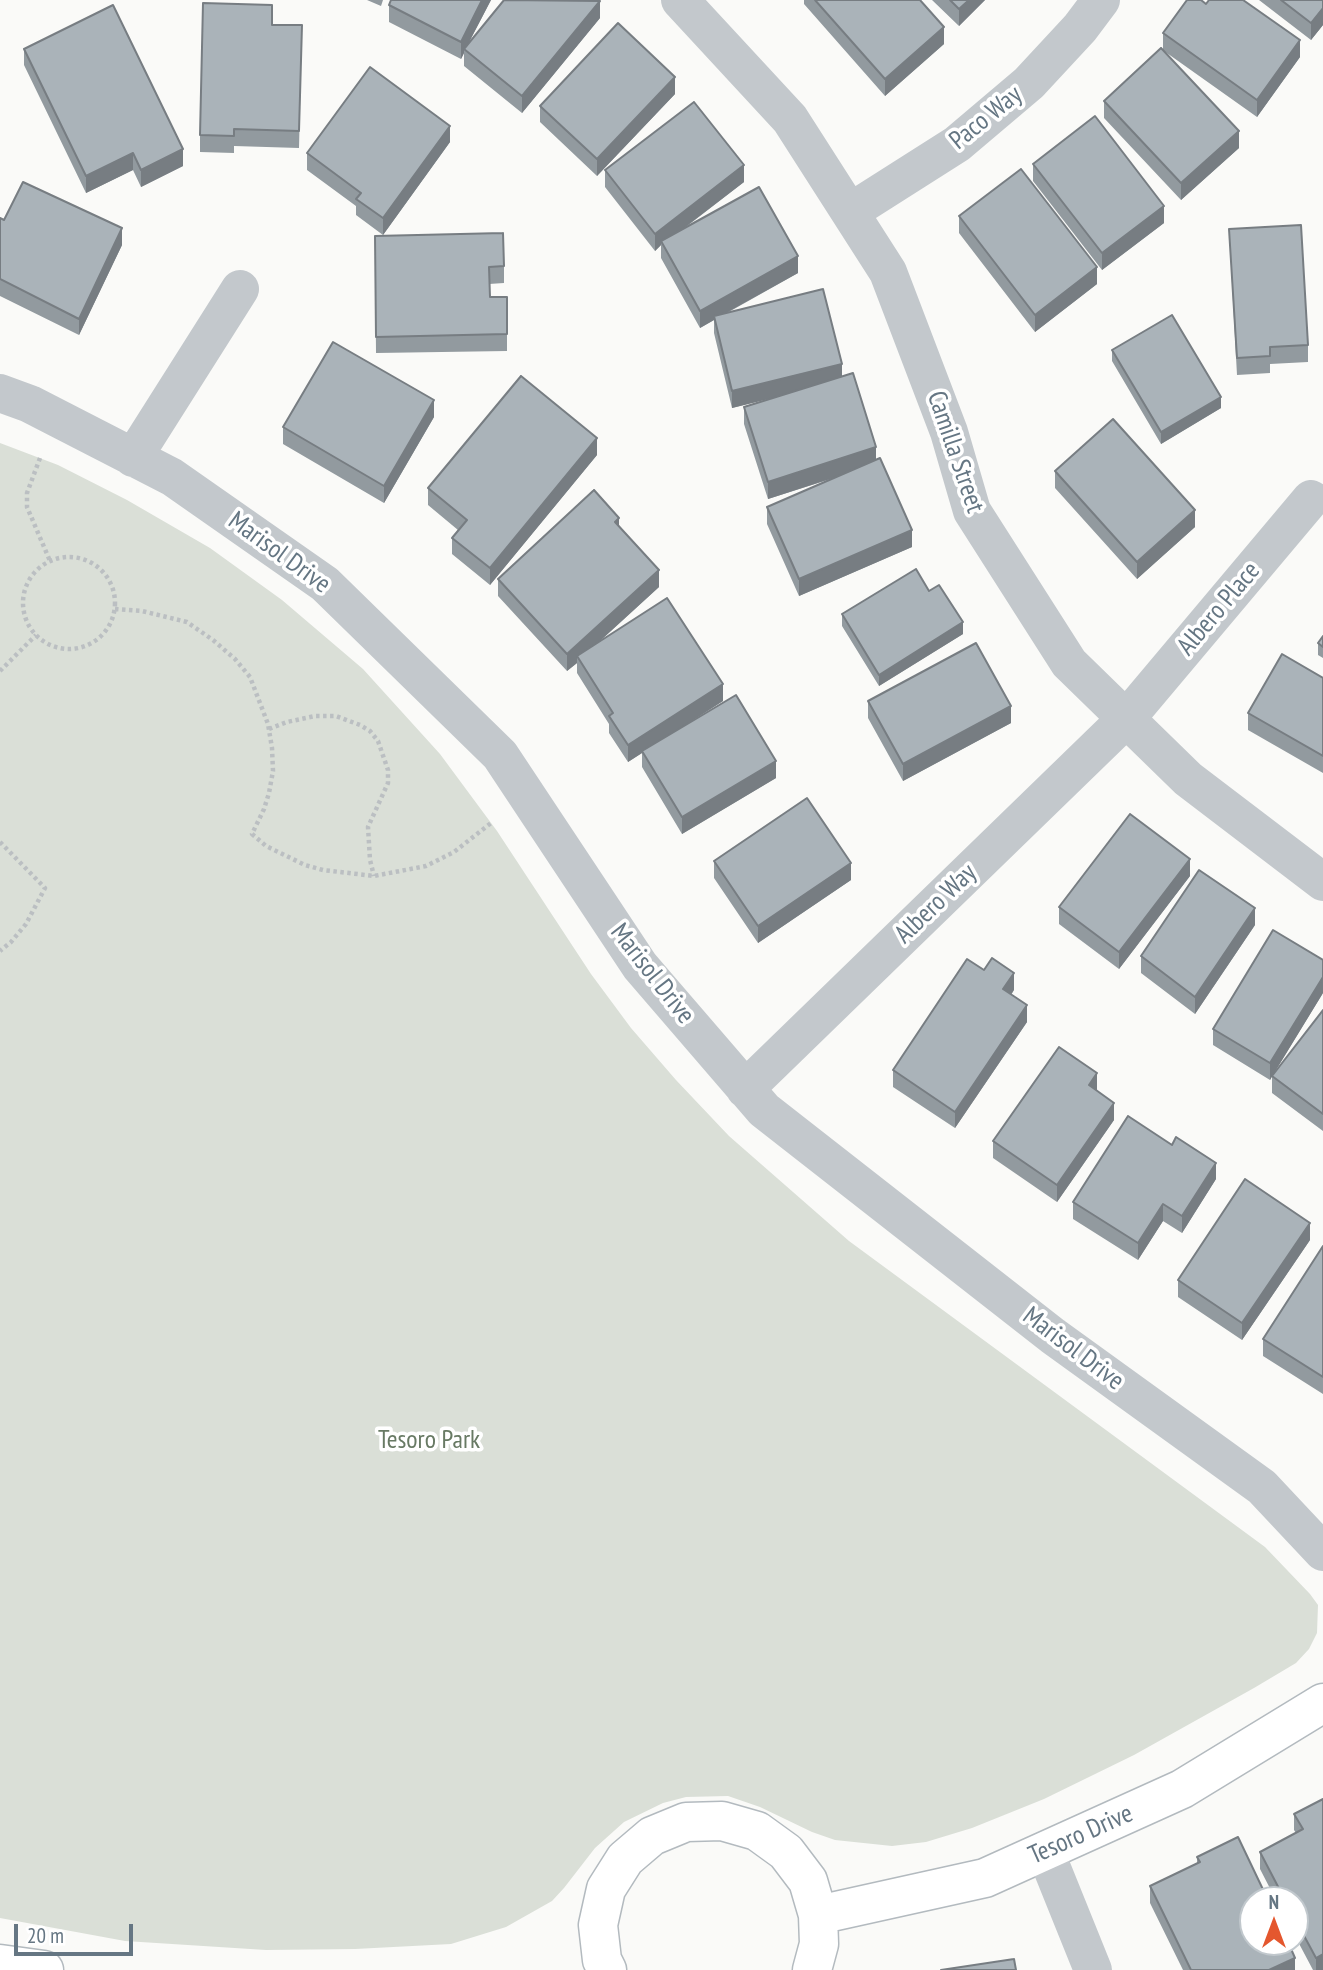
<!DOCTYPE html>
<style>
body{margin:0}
#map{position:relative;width:1323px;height:1970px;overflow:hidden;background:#fafaf8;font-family:"PT Sans Narrow",sans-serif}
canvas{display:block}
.north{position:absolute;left:1239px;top:1886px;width:70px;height:70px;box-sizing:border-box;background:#fff;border:2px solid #c1c8cd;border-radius:50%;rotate:0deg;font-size:19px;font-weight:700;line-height:28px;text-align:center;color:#657683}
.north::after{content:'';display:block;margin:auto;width:24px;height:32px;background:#e4572e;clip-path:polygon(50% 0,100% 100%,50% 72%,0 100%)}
.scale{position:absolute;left:14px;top:1924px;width:119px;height:32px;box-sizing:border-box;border:4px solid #657683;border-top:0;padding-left:9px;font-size:21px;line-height:24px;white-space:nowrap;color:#657683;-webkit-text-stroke:5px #fff;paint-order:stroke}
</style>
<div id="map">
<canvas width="1323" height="1970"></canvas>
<div class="north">N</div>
<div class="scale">20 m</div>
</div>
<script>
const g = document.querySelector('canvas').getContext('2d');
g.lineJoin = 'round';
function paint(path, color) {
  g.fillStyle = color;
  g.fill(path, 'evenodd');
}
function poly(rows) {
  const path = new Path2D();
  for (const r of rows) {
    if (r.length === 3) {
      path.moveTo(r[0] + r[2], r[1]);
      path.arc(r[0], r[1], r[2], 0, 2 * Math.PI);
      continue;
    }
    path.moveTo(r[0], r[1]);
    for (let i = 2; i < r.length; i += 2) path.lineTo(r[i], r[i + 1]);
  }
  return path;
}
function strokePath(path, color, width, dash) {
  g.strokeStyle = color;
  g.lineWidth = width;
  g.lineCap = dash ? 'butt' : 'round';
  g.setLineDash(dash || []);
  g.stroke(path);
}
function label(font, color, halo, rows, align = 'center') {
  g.font = font + ' "PT Sans Narrow",sans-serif';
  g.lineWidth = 7;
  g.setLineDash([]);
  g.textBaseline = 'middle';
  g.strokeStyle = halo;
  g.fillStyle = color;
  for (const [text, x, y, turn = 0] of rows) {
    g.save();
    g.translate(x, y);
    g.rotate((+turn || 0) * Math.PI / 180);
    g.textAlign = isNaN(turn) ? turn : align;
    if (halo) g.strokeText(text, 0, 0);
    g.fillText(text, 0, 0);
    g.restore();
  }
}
paint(poly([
 [0,443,58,465,127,500,210,548,282,600,363,669,440,754,497,831,591,974,631,1028,676,1080,729,1136,849,1241,1265,1547,1310,1594,1318,1605,1317,1633,1309,1649,1296,1663,1254,1688,1134,1755,1044,1799,972,1828,926,1842,892,1846,835,1840,812,1832,760,1807,728,1796,686,1797,663,1803,624,1822,595,1848,564,1888,552,1901,506,1927,451,1944,355,1949,266,1950,125,1941,0,1918]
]), '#dadfd7');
const secondary = poly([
 [818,1915,985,1878,1182,1789,1323,1703],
 [0,1964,44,1970],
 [607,1970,602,1960,598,1925,606,1889,625,1859,652,1836,686,1822,722,1821,757,1831,786,1852,808,1881,818,1915,819,1944,812,1970]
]);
strokePath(secondary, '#b3babf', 41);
strokePath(poly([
 [40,458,27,493,27,507,50,561],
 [69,603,46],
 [115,609,142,611,187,622,213,640,235,659,250,677,268,724,272,748,273,771,269,793,264,809,252,834,266,846,305,865,323,870,374,876,426,866,454,852,491,823],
 [0,671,36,635],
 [269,729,287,722,315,716,336,716,360,725,370,731,378,741,388,770,388,783,368,827,370,860,374,876],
 [0,842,45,888,26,924,11,942,0,951]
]), '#bbbfc2', 4.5, [3.5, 3.5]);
strokePath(poly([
 [680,0,790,119,888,272,949,432,972,511,1069,663,1188,779,1323,882],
 [850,212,957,144,1029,83,1080,28,1101,0],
 [0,393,30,404,172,477,325,584,500,755,640,966,764,1110,1053,1336,1262,1487,1323,1552],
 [133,458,240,289],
 [745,1089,1126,719,1311,499],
 [1045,1851,1093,1970]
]), '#c3c8cc', 38);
strokePath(secondary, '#fff', 38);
paint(poly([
 [367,0,383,0,381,6],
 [391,0,491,0,468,44,600,18,522,113,464,66,464,53,461,59,389,22,389,5],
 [804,0,920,0,944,44,885,96,804,4],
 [932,0,985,0,959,26],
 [1259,0,1323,0,1323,25,1311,40],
 [1206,4,1300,57,1257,117,1164,51,1239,148,1181,200,1104,118,1104,101,1163,50,1163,33],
 [272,25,302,25,299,148,234,146,234,153,200,152,200,135],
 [24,49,183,166,141,187,133,170,86,193,24,65],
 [675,94,597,176,540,122,540,106],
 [450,142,383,235,356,215,356,206,307,170,307,153],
 [1033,164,1164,223,1102,270,1033,181],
 [605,170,744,182,682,230,798,273,727,313,842,376,912,547,799,596,767,524,767,507,837,477,768,499,744,424,744,407,771,398,732,408,714,333,714,320,700,328,661,258,661,245,655,251,605,187],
 [959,216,1097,284,1035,332,959,233],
 [0,218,4,220,122,245,79,335,0,296],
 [1229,229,1308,345,1308,362,1270,364,1270,373,1237,375],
 [375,236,504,266,504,283,489,284,490,297,507,297,507,351,376,353],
 [1112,350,1221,408,1161,444,1112,361],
 [434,417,384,503,283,444,283,427],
 [597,455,490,585,452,554,452,538,458,530,428,505,428,488],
 [1055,471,1195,527,1137,579,1055,488],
 [619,527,659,587,599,642,723,701,695,719,776,778,682,834,642,767,642,753,628,762,609,733,609,724,577,673,577,663,567,671,498,596,498,579],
 [842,614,963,634,879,686,842,626],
 [1323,636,1323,658,1318,655,1318,643],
 [1323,678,1323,773,1248,730,1248,713],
 [868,701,1011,723,903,781,868,718],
 [714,861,851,880,758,943,714,878],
 [1190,876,1119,969,1059,924,1059,907],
 [1255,925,1195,1014,1141,973,1141,956],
 [1014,990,1011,995,1027,1022,955,1128,893,1087,893,1070],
 [1323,993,1272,1076,1323,1010,1323,1131,1272,1093,1272,1076,1270,1080,1213,1045,1213,1029],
 [1097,1090,1097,1091,1114,1120,1057,1202,993,1158,993,1141],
 [1216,1179,1182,1233,1163,1221,1138,1260,1073,1219,1073,1202],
 [1310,1240,1242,1340,1178,1297,1178,1280],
 [1323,1246,1323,1394,1263,1356,1263,1339],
 [1323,1799,1323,1970,1313,1970,1295,1936,1295,1900,1276,1900,1260,1869,1260,1852,1296,1833,1294,1830,1294,1814],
 [1197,1857,1295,1970,1183,1970,1150,1903,1150,1886,1197,1863]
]), '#929a9f');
paint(poly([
 [482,0,491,0,465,50,464,49,464,53,461,59,461,42],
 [969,0,985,0,959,26,959,9],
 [600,1,600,18,522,113,522,96],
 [1323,8,1323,25,1311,40,1311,23],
 [944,27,944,44,885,96,885,79],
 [1300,40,1300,57,1257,117,1257,100],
 [675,77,675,94,597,176,597,159],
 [450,126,450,142,383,235,383,218],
 [1239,131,1239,148,1181,200,1181,183],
 [183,149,183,166,141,187,141,170],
 [133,153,133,170,86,193,86,176],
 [744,165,744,182,663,244,661,241,661,245,655,251,655,234],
 [1164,206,1164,223,1102,270,1102,253],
 [122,228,122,245,79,335,79,319],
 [798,256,798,273,715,319,714,316,714,320,700,328,700,311],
 [1097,267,1097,284,1035,332,1035,315],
 [842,364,842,381,732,408,732,391],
 [1221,397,1221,408,1161,444,1161,432],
 [434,400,434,417,384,503,384,486],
 [597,438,597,455,490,585,490,568],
 [876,447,876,464,768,499,768,482],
 [1195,510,1195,527,1137,579,1137,562],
 [619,518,619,535,615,522],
 [912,530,912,547,799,596,799,579],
 [659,570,659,587,579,660,577,656,577,663,567,671,567,654],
 [963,622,963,634,879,686,879,675],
 [723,684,723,701,643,752,642,751,642,753,628,762,628,745],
 [1011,706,1011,723,903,781,903,764],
 [776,761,776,778,682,834,682,817],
 [1190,859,1190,876,1119,969,1119,952],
 [851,863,851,880,758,943,758,926],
 [1255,908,1255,925,1195,1014,1195,997],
 [1014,973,1014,990,1003,1006,1003,989],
 [1323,977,1323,993,1270,1080,1270,1063],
 [1027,1005,1027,1022,955,1128,955,1112],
 [1097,1073,1097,1090,1089,1102,1089,1085],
 [1114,1103,1114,1120,1057,1202,1057,1185],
 [1216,1163,1216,1179,1182,1233,1182,1216],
 [1163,1204,1163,1221,1138,1260,1138,1243],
 [1310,1223,1310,1240,1242,1340,1242,1323],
 [1323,1954,1323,1970,1316,1970,1316,1958],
 [1295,1958,1295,1970,1269,1970]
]), '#777d82');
const building = poly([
 [391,0,482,0,461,42,389,5,391,0],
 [504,0,600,1,522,96,464,49,504,0],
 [815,0,920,0,944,27,885,79,815,0],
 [950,0,969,0,959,9,950,0],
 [1187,0,1201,0,1206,4,1209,0,1243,0,1300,40,1257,100,1163,33,1187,0],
 [1281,0,1323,0,1323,8,1311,23,1281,0],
 [203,3,272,5,272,25,302,25,299,131,234,129,234,136,200,135,203,3],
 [113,5,183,149,141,170,133,153,86,176,24,49,113,5],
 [618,23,675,77,597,159,540,106,618,23],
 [1161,48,1239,131,1181,183,1104,101,1161,48],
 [370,67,450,126,383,218,356,199,361,193,307,153,370,67],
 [694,102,744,165,655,234,605,170,694,102],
 [1095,116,1164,206,1102,253,1033,164,1095,116],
 [1021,169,1097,267,1035,315,959,216,1021,169],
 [23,182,122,228,79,319,0,279,0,218,4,220,23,182],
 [759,187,798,256,700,311,661,241,759,187],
 [1301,225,1308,345,1270,347,1270,356,1237,358,1229,229,1301,225],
 [503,233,504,266,489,267,490,297,507,297,507,334,376,337,375,236,503,233],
 [823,289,842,364,732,391,714,316,823,289],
 [1172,315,1221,397,1161,432,1112,350,1172,315],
 [333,342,434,400,384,486,283,427,333,342],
 [853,373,876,447,768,482,744,407,853,373],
 [521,376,597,438,490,568,452,538,467,520,428,488,521,376],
 [1113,419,1195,510,1137,562,1055,471,1113,419],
 [880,458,912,530,799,579,767,507,880,458],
 [594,490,619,518,615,522,659,570,567,654,498,579,594,490],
 [916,569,929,591,939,585,963,622,879,675,842,614,916,569],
 [667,598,723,684,628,745,609,716,613,713,577,656,667,598],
 [1323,636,1323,647,1318,643,1323,636],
 [976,643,1011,706,903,764,868,701,976,643],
 [1282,654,1323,678,1323,756,1248,713,1282,654],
 [736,695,776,761,682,817,642,751,736,695],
 [807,798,851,863,758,926,714,861,807,798],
 [1130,814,1190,859,1119,952,1059,907,1130,814],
 [1199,870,1255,908,1195,997,1141,956,1199,870],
 [1273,930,1323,960,1323,977,1270,1063,1213,1029,1273,930],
 [992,958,1014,973,1003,989,1027,1005,955,1112,893,1070,967,959,984,970,992,958],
 [1323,1010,1323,1114,1272,1076,1323,1010],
 [1059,1047,1097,1073,1089,1085,1114,1103,1057,1185,993,1141,1059,1047],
 [1128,1116,1172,1145,1176,1137,1216,1163,1182,1216,1163,1204,1138,1243,1073,1202,1128,1116],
 [1245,1179,1310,1223,1242,1323,1178,1280,1245,1179],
 [1323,1246,1323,1377,1263,1339,1323,1246],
 [1323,1799,1323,1954,1316,1958,1295,1919,1295,1900,1285,1900,1260,1852,1303,1829,1294,1814,1323,1799],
 [1238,1837,1268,1900,1253,1900,1253,1942,1288,1942,1295,1958,1269,1970,1191,1970,1150,1886,1200,1862,1197,1857,1238,1837],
 [1014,1959,1016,1970,941,1970,1014,1959]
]);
paint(building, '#aab3b9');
strokePath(building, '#777d82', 2);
label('26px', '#657683', '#fff', [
 ["Paco Way",986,118,-39],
 ["Camilla Street",955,452,71],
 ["Marisol Drive",279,553,36],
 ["Albero Place",1219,609,-50],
 ["Albero Way",936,904,-44],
 ["Marisol Drive",652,974,52],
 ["Marisol Drive",1073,1349,37],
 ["Tesoro Drive",1081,1835,-24]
]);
label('26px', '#687a64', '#fff', [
 ["Tesoro Park",429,1441]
]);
</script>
